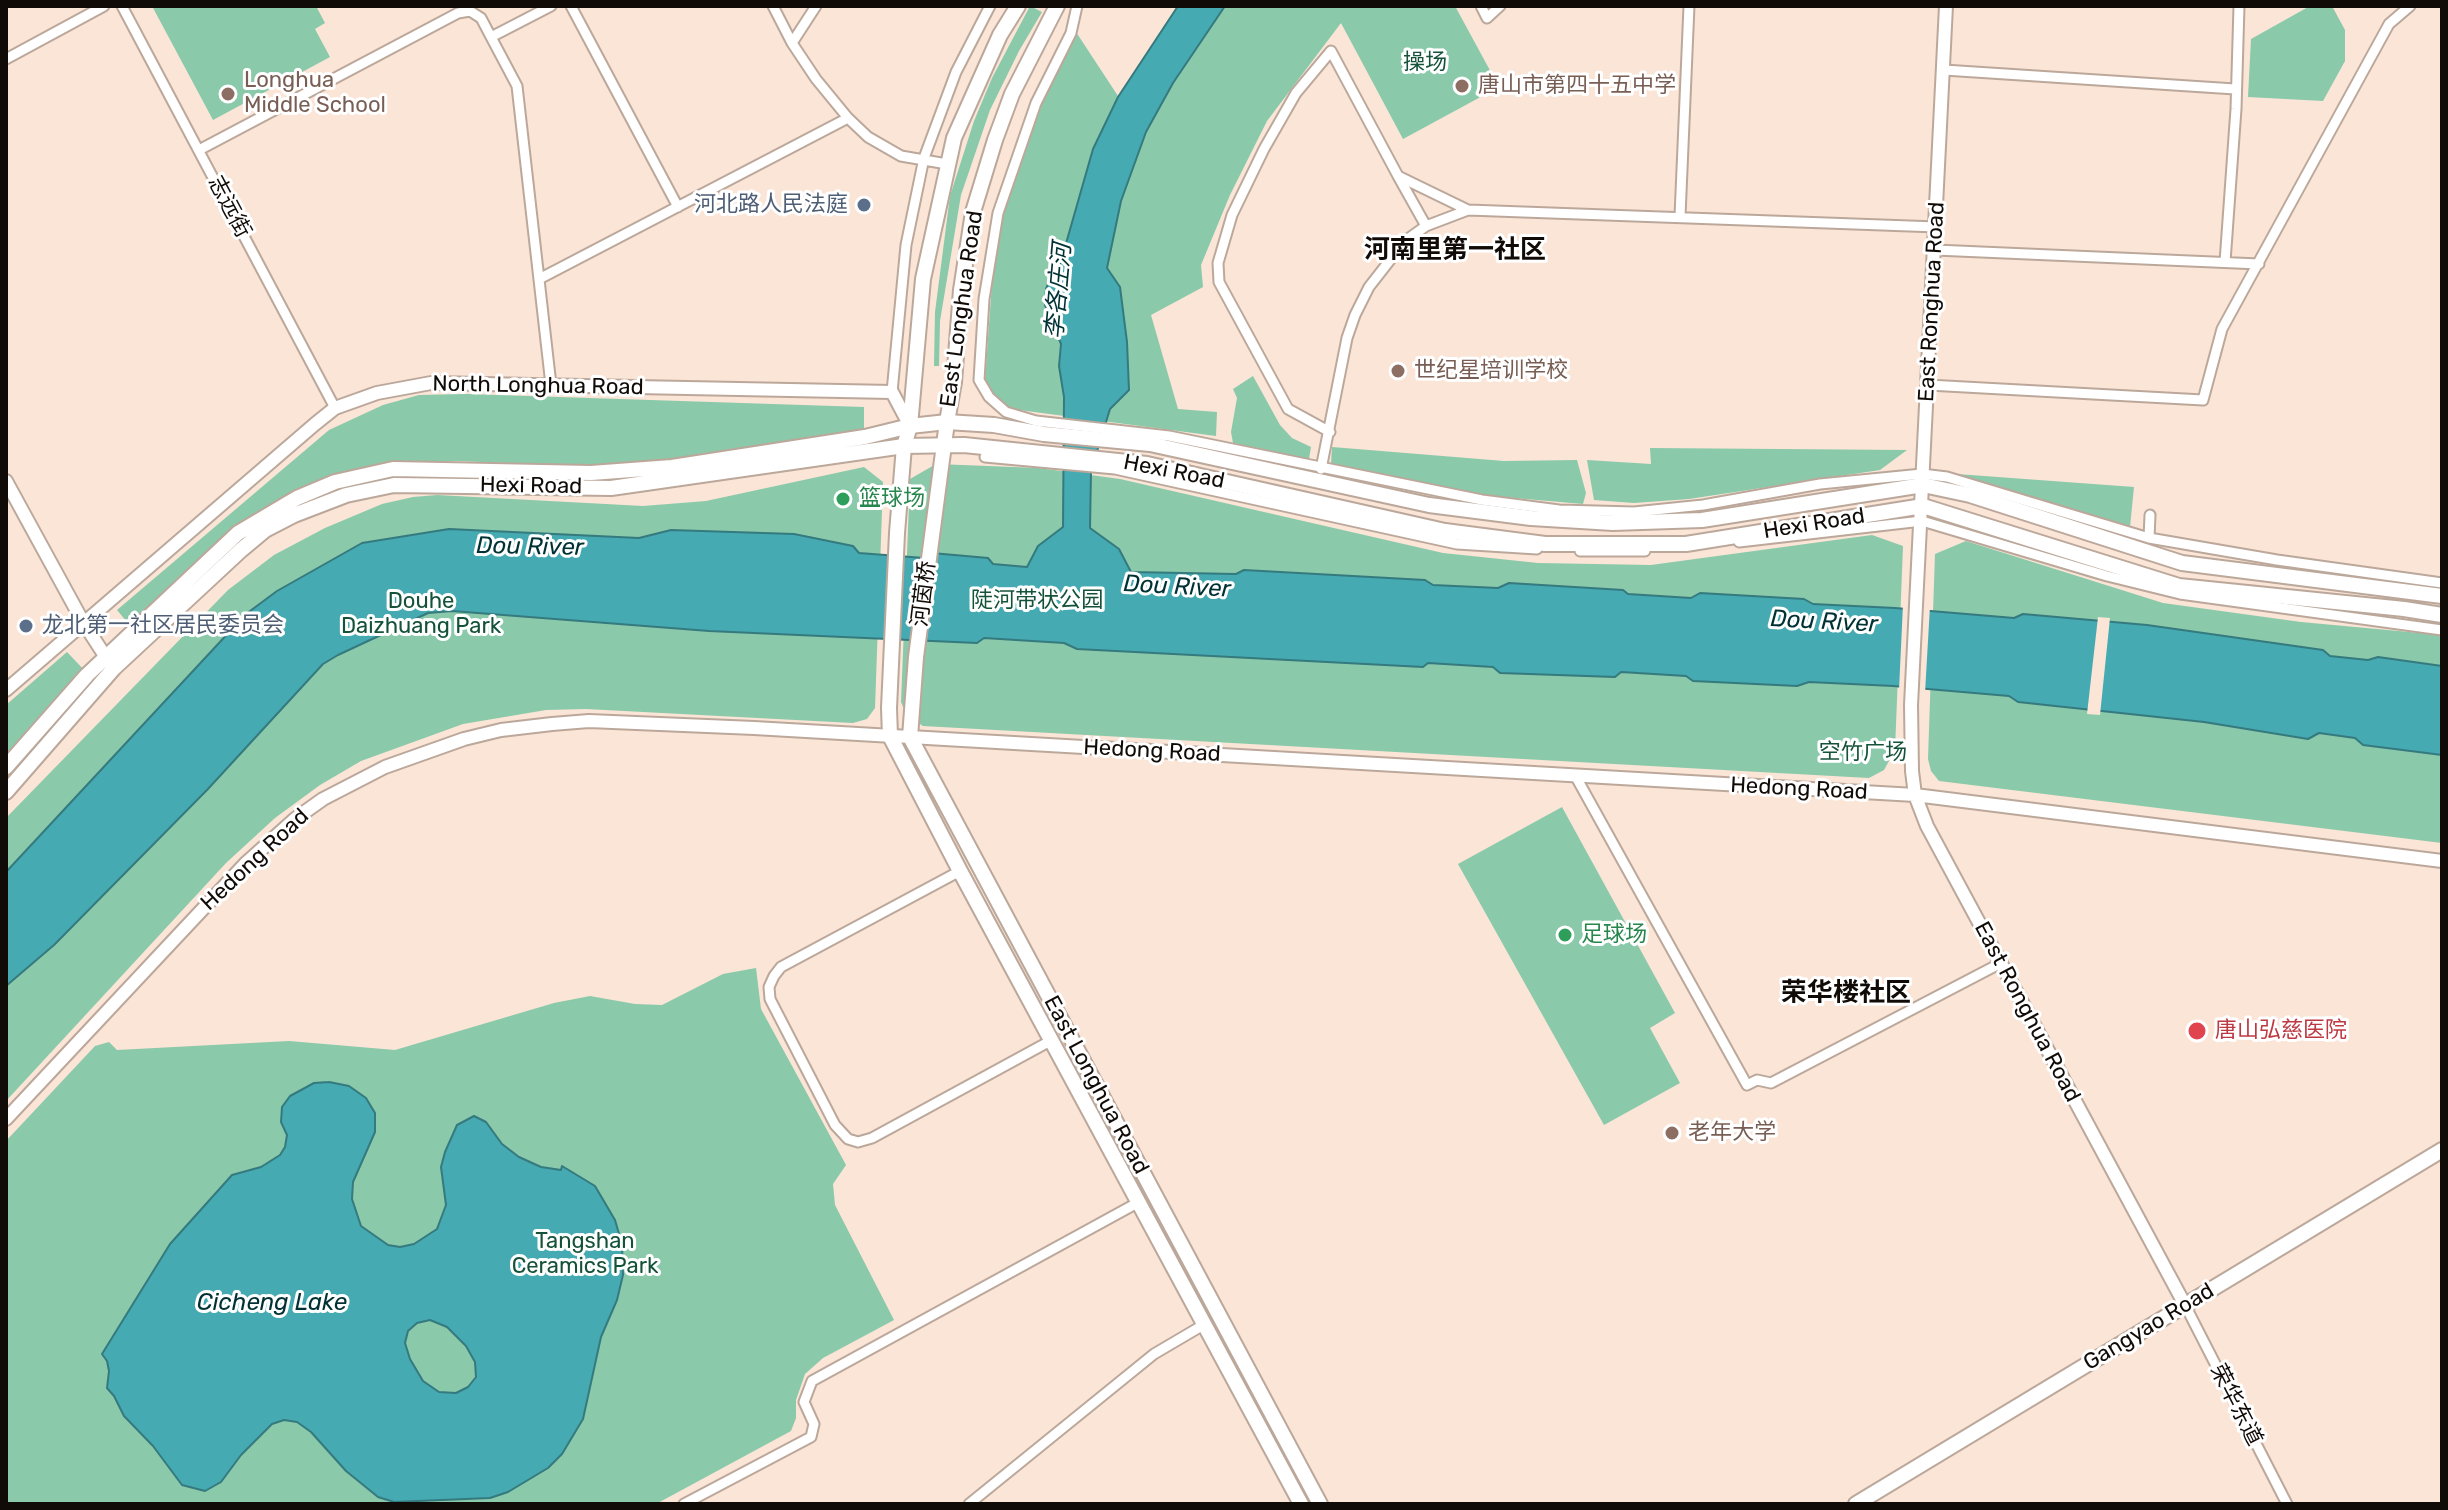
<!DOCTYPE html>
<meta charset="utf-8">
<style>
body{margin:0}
#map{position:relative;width:2448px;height:1510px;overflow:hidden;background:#fae5d7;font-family:Rubik,sans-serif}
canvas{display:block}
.frame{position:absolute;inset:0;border:8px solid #110b07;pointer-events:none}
</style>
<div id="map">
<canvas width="2448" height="1510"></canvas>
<div class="frame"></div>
</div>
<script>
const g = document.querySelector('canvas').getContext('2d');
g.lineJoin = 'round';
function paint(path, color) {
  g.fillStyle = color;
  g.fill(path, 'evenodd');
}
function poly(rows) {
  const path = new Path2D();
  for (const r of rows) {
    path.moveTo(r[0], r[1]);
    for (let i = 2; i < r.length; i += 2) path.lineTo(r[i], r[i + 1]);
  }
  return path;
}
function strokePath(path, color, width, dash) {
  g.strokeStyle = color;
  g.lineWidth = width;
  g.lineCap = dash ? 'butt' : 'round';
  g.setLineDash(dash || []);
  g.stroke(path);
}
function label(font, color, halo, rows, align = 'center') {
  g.font = font + ' Rubik,"Noto Sans SC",sans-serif';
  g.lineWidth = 6;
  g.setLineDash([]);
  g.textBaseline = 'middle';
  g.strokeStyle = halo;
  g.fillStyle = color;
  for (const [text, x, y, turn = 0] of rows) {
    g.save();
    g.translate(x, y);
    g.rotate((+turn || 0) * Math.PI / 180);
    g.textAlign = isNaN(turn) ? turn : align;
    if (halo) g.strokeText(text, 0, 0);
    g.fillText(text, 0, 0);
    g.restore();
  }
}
paint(poly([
 [152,6,316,6,325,23,315,29,330,57,213,120],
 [1030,6,1042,12,1019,51,990,110,961,195,940,321,939,366,934,366,935,312,950,196,974,121,992,78],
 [1178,6,1455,6,1499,87,1403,139,1341,23,1267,121,1230,195,1201,265,1203,287,1151,315,1178,409,1217,412,1216,436,1004,408,985,381,994,255,1005,204,1041,100,1058,62,1076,32,1118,96],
 [2310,6,2332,6,2345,30,2345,61,2323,101,2248,97,2251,39],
 [1253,376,1280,425,1292,438,1311,447,1309,459,1233,443,1231,432,1237,398,1233,389],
 [467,394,864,407,864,431,683,462,608,467,456,461,422,463,294,494,132,628,117,610,329,430,383,405,419,395],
 [1332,447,1504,461,1577,460,1586,493,1583,504,1480,495,1402,480,1331,464],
 [1650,448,1907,450,1880,470,1689,499,1634,503,1594,500,1587,460,1651,464],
 [936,464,1039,468,1120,479,1443,553,1538,563,1651,565,1872,535,1903,546,1895,750,1884,770,1869,778,923,726,907,716,901,702,910,479],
 [864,467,883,482,875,708,867,719,853,723,586,709,546,710,463,724,361,761,320,785,275,818,226,863,6,1101,6,818,228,590,274,555,325,528,382,504,413,497,437,495,643,506,706,501],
 [1957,474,2134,487,2130,527,1956,477],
 [1966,541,2163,603,2301,622,2442,635,2442,843,1939,781,1931,771,1928,759,1935,554],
 [67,652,85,671,6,763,6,705],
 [1562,807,1675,1013,1650,1028,1680,1083,1604,1125,1458,864],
 [756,968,761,1009,846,1165,833,1184,835,1205,894,1320,823,1358,805,1374,796,1400,796,1418,791,1431,656,1504,6,1504,6,1141,95,1046,109,1042,117,1050,289,1041,395,1050,554,1003,590,996,635,1004,662,1005,723,974]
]), '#8ac9aa');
const water = poly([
 [1178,6,1225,6,1173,83,1146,132,1121,201,1107,268,1120,287,1127,342,1129,390,1110,409,1091,471,1090,528,1119,549,1131,572,1236,574,1244,570,1425,580,1433,585,1498,588,1509,583,1623,590,1628,594,1691,598,1700,593,1804,599,1813,604,1895,608,2014,618,2023,614,2147,625,2323,650,2330,656,2368,660,2378,657,2442,666,2442,755,2363,745,2355,738,2319,733,2308,739,2204,722,2018,702,2009,696,1893,686,1809,682,1797,686,1693,681,1686,676,1621,672,1615,677,1500,673,1493,667,1428,663,1423,667,1077,649,1064,643,984,638,977,643,709,631,452,611,428,613,338,655,323,664,207,790,54,945,6,986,6,872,246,614,277,591,362,543,449,529,639,538,671,530,794,534,853,546,859,553,924,558,932,553,988,558,993,564,1027,567,1038,546,1063,527,1064,397,1059,366,1061,344,1045,305,1046,289,1051,277,1059,268,1093,149,1118,97,1178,6],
 [329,1082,349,1086,366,1098,375,1113,375,1132,353,1182,352,1199,361,1226,388,1245,400,1247,414,1244,437,1229,446,1205,441,1167,445,1152,457,1125,474,1116,486,1122,502,1144,519,1157,541,1167,561,1170,562,1166,595,1186,615,1220,622,1244,623,1275,617,1300,601,1337,583,1419,562,1454,548,1468,508,1492,490,1498,394,1502,378,1497,346,1471,311,1432,297,1422,284,1420,272,1424,241,1455,221,1482,205,1491,182,1485,153,1446,124,1416,114,1396,107,1388,109,1371,107,1361,102,1354,170,1244,232,1175,261,1167,280,1155,285,1147,287,1135,281,1122,282,1107,290,1096,314,1083,329,1082],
 [430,1320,447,1327,466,1346,475,1362,476,1377,468,1387,456,1393,439,1392,423,1381,410,1359,405,1343,408,1331,417,1323,430,1320]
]);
paint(water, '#45aab1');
strokePath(water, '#357a7e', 2);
paint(poly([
 [1903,604,1930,606,1925,693,1899,690],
 [2098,617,2110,618,2100,715,2087,714]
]), '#fae5d7');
const minor = poly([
 [122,6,335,408],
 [571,6,678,207],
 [773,6,792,43,816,79,848,118,868,137,901,156,947,164],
 [1077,6,1071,33,1036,103,998,213,984,299,979,380,989,397,1006,412,1036,421,1169,436,1482,500,1559,510,1634,512,1703,505,1820,484,1922,474,1947,477,2149,538,2277,560,2442,583],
 [1481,6,1487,18,1500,6],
 [491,37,517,86,551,385],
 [792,43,816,6],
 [6,59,104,6],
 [1944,70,2235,89],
 [199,150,458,13,470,11,481,18,491,37,551,6],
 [1398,176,1426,226],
 [1680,216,1689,6],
 [1935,250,2259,264],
 [2225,262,2236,109,2239,6],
 [539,279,848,118],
 [1928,385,2203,400,2222,329,2389,24,2410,6],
 [892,392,906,245,924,158,956,72,990,6],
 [1330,432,1288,409,1219,282,1218,263,1232,215,1264,149,1296,93,1331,51,1398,176,1468,210,1937,227],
 [985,457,1115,469,1457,544,1537,549],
 [1321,469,1347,338,1355,315,1369,287,1405,241,1426,226,1468,210],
 [2149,538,2150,515],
 [1739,542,1922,521,2107,576,2180,594,2442,630],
 [1580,551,1645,551],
 [1576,777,1747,1085,1757,1080,1771,1083,2001,963],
 [960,871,781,967,774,976,769,987,770,999,835,1125,848,1139,858,1142,872,1138,1052,1040],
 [2185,1305,2287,1504],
 [684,1504,811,1437,814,1424,804,1402,812,1381,1139,1202],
 [969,1504,1154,1354,1205,1324]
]);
const tertiary = poly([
 [1946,6,1911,705,1912,771,1915,795,1927,826,2185,1305],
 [6,481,83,622,109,662],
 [6,690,315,424,335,408,377,393,431,383,892,392,910,426],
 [6,1119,245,864,295,819,323,799,385,767,464,739,501,730,552,724,589,721,754,728,1915,795,2442,861]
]);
const secondary = poly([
 [6,767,87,675,238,533,297,498,335,482,393,469,591,473,672,467,865,437,910,426,947,422,994,425,1044,434,1150,444,1429,505,1531,518,1613,523,1702,520,1923,485,1970,495,2182,563,2442,596],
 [6,792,114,668,241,550,265,530,294,515,346,495,394,485,611,488,904,446,964,445,1147,464,1445,531,1545,544,1686,544,1923,506,2179,586,2404,609,2442,615]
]);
const primary = poly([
 [1018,6,1000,35,954,138,923,279,910,426,904,446,897,533,889,708,890,736,960,871,1301,1504],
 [1057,6,1012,94,995,140,973,212,961,290,954,382,947,422,916,657,910,737,1320,1504],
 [1856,1504,2442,1150]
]);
strokePath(minor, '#bca89b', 13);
strokePath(tertiary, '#bca89b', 16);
strokePath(secondary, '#bca89b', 18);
strokePath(primary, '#bca89b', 18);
strokePath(minor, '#fff', 9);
strokePath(tertiary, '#fff', 12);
strokePath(secondary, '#fff', 14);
strokePath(primary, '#fff', 14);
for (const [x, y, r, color] of [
 [1462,86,8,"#8d6e63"],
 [228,94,8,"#8d6e63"],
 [864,205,8,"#5c6f8a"],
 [1398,371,8,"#8d6e63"],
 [843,499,8,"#2e9e5b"],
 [26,626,8,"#5c6f8a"],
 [1565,935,8,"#2e9e5b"],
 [2197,1031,10,"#e0444e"],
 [1672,1133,8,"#8d6e63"]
]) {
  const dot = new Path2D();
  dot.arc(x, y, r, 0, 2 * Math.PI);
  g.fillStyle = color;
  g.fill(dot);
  strokePath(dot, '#fff', 3);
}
label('22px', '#15523a', '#fff', [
 ["操场",1425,63],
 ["陡河带状公园",1037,601],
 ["Douhe",421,602],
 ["Daizhuang Park",421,627],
 ["空竹广场",1863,753],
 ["Tangshan",585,1242],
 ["Ceramics Park",585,1267]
]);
label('22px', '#785e54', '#fff', [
 ["Longhua",244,81],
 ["Middle School",244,106],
 ["唐山市第四十五中学",1478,86],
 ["世纪星培训学校",1414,371],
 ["老年大学",1688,1133]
], 'left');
label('22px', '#4e5e75', '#fff', [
 ["河北路人民法庭",848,205],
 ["龙北第一社区居民委员会",42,626,"left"]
], 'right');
label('22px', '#110b07', '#fff', [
 ["志远街",229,207,62],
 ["East Ronghua Road",1932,302,-87],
 ["East Longhua Road",962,309,-82],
 ["North Longhua Road",538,386,1],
 ["Hexi Road",1174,472,11],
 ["Hexi Road",531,486,1],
 ["Hexi Road",1814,524,-9],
 ["河茵桥",924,594,-83],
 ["Hedong Road",1152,751,3],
 ["Hedong Road",1799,789,3],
 ["Hedong Road",255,860,-43],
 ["East Ronghua Road",2027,1012,62],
 ["East Longhua Road",1096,1085,62],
 ["Gangyao Road",2149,1327,-31],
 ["荣华东道",2236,1405,63]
]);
label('22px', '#27864d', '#fff', [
 ["篮球场",859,499],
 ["足球场",1581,935]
], 'left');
label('22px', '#be3a42', '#fff', [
 ["唐山弘慈医院",2215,1031]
], 'left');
label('italic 24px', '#003134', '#fff', [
 ["李各庄河",1059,291,-85],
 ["Dou River",530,547,1],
 ["Dou River",1177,587,3],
 ["Dou River",1824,622,3],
 ["Cicheng Lake",272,1303]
]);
label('bold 26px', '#110b07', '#fff', [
 ["河南里第一社区",1455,250],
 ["荣华楼社区",1846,993]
]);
</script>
